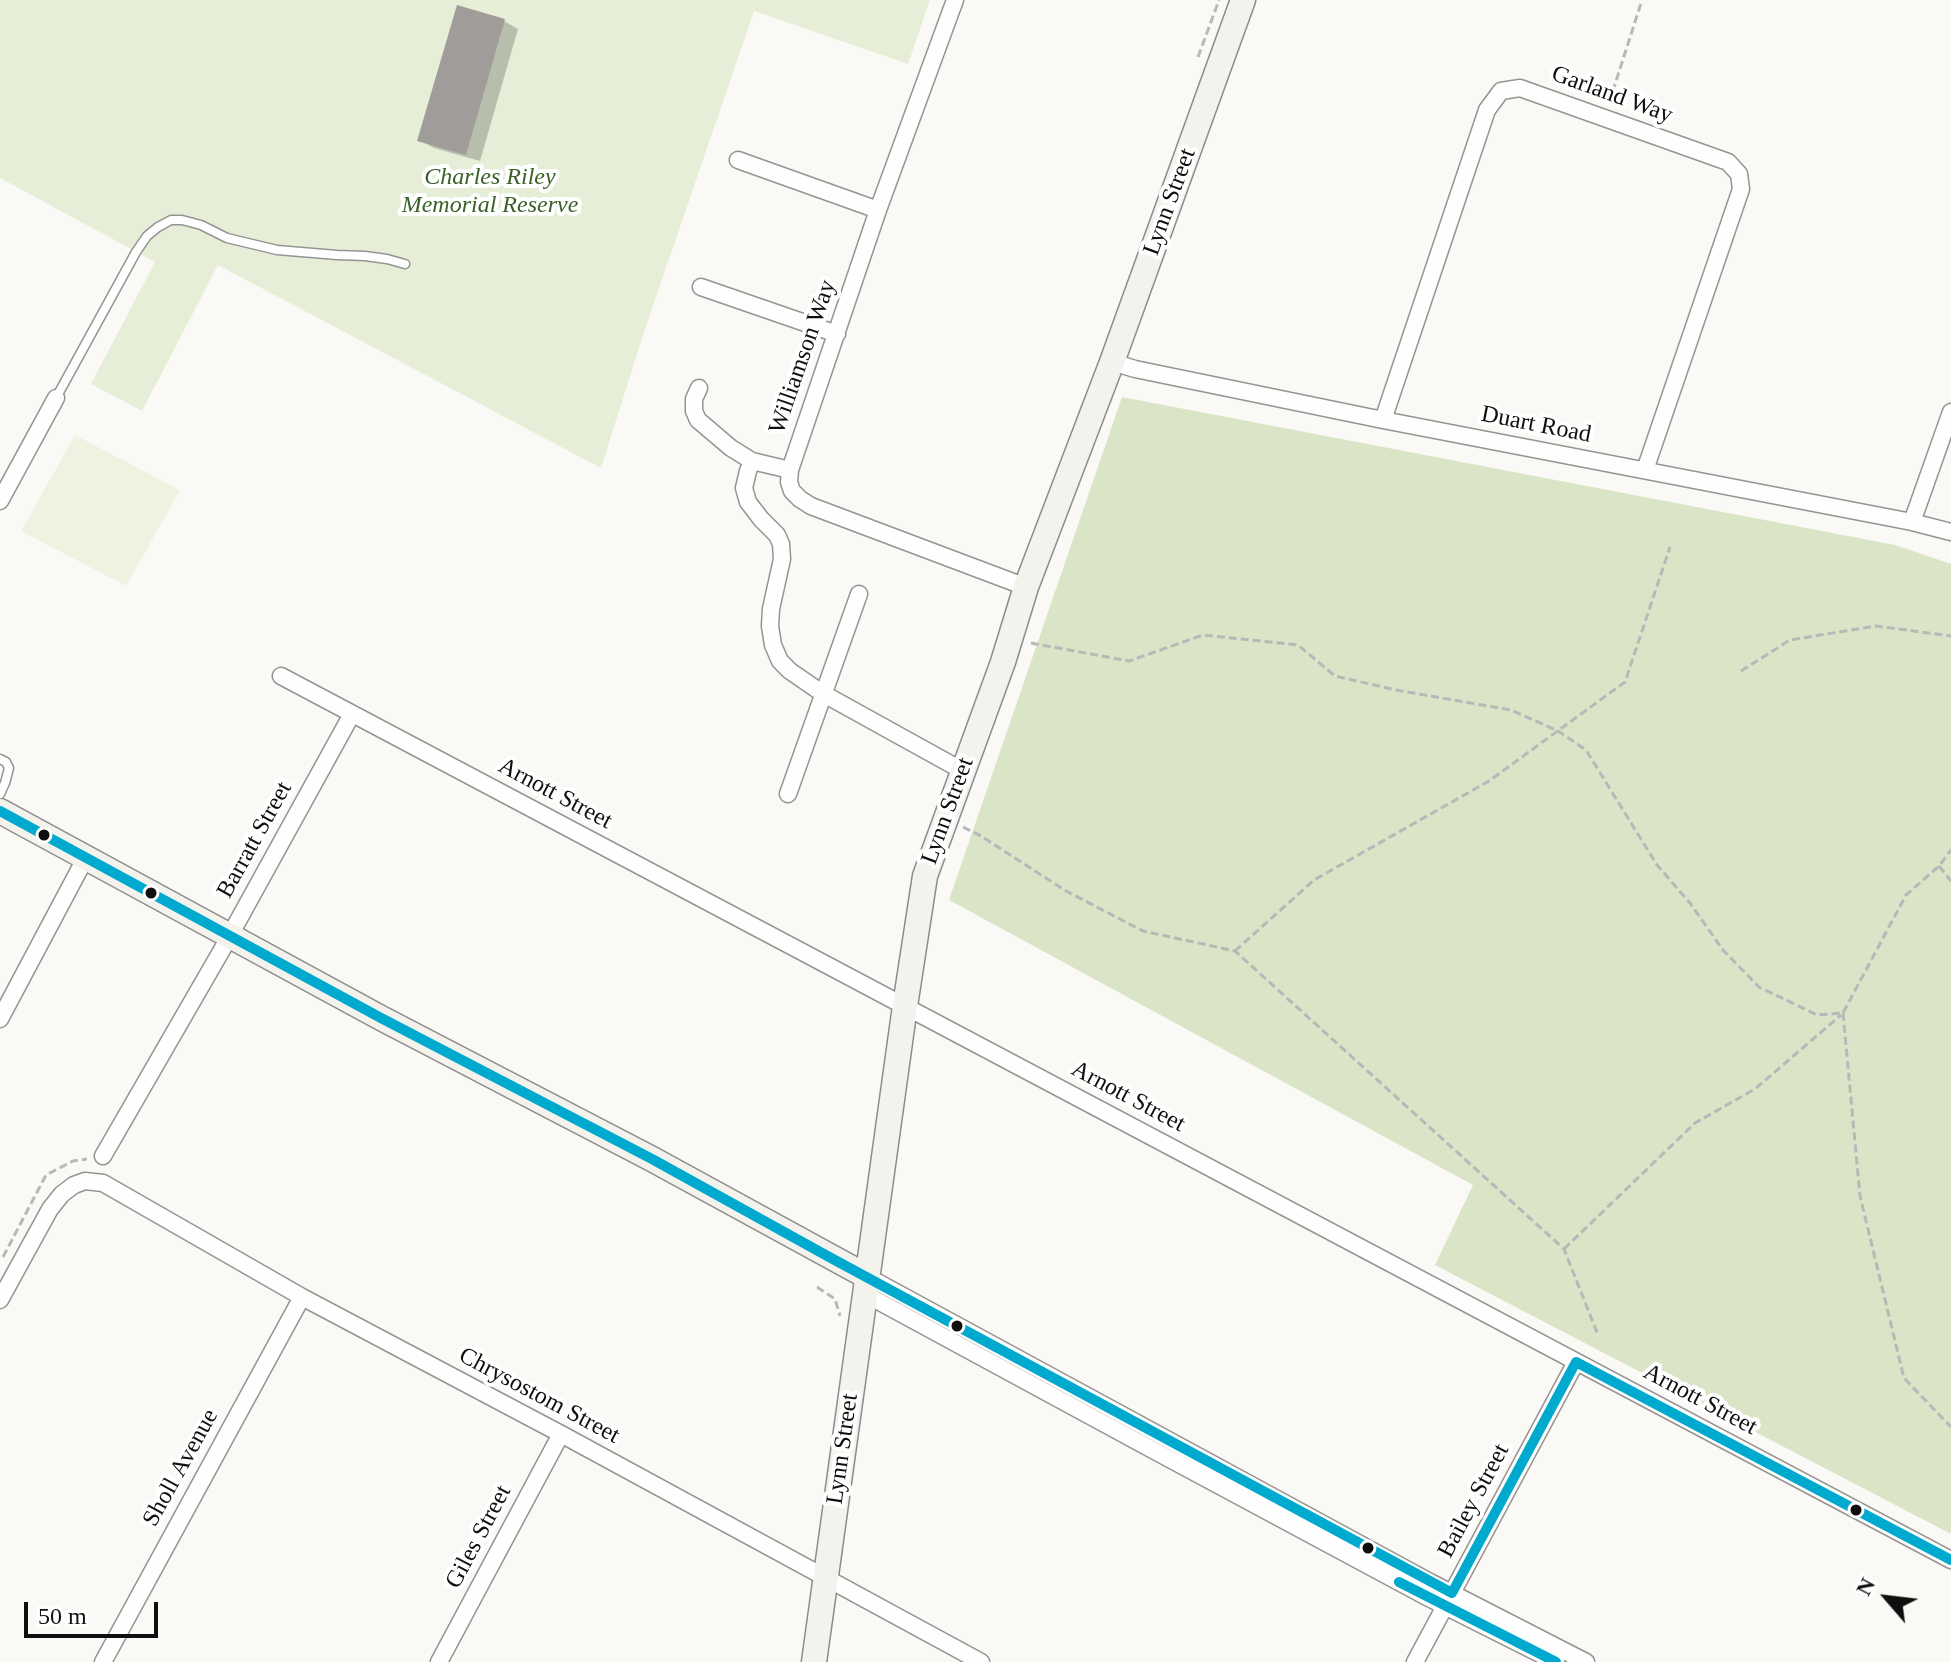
<!DOCTYPE html>
<style>
body{margin:0}
#map{position:relative;width:1951px;height:1662px;overflow:hidden;background:#fbf9f5;font-family:Georgia,serif}
canvas{display:block}
.north{position:absolute;left:1847px;top:1558px;width:80px;height:80px;-webkit-text-stroke:6px #fff;paint-order:stroke;rotate:298deg;font-size:22px;font-weight:700;line-height:32px;text-align:center;color:#0f0f0f}
.north::after{content:'';display:block;margin:auto;width:28px;height:36px;background:#0f0f0f;clip-path:polygon(50% 0,100% 100%,50% 72%,0 100%)}
.scale{position:absolute;left:24px;top:1602px;width:134px;height:36px;box-sizing:border-box;border:4px solid #0f0f0f;border-top:0;padding-left:10px;font-size:24px;line-height:28px;white-space:nowrap;color:#0f0f0f;-webkit-text-stroke:6px #fff;paint-order:stroke}
</style>
<div id="map">
<canvas width="1951" height="1662"></canvas>
<div class="north">N</div>
<div class="scale">50 m</div>
</div>
<script>
const g = document.querySelector('canvas').getContext('2d');
g.lineJoin = 'round';
function paint(path, color) {
  g.fillStyle = color;
  g.fill(path, 'evenodd');
}
function poly(rows) {
  const path = new Path2D();
  for (const r of rows) {
    path.moveTo(r[0], r[1]);
    for (let i = 2; i < r.length; i += 2) path.lineTo(r[i], r[i + 1]);
  }
  return path;
}
function strokePath(path, color, width, dash) {
  g.strokeStyle = color;
  g.lineWidth = width;
  g.lineCap = dash ? 'butt' : 'round';
  g.setLineDash(dash || []);
  g.stroke(path);
}
function label(font, color, halo, rows, align = 'center') {
  g.font = font + ' Georgia,serif';
  g.lineWidth = 8;
  g.setLineDash([]);
  g.textBaseline = 'middle';
  g.strokeStyle = halo;
  g.fillStyle = color;
  for (const [text, x, y, turn = 0] of rows) {
    g.save();
    g.translate(x, y);
    g.rotate((+turn || 0) * Math.PI / 180);
    g.textAlign = isNaN(turn) ? turn : align;
    if (halo) g.strokeText(text, 0, 0);
    g.fillText(text, 0, 0);
    g.restore();
  }
}
paint(poly([
 [0,0,930,0,908,64,754,11,643,335,601,468,218,265,142,411,91,384,155,262,0,178]
]), '#e7eed7');
paint(poly([
 [1122,397,1895,545,1951,564,1951,1534,1435,1265,1473,1185,949,900]
]), '#d9e5c6');
paint(poly([
 [75,435,180,490,126,586,21,531]
]), '#f0f2e1');
paint(poly([
 [504,21,518,29,480,161,434,148,420,140]
]), '#0003');
paint(poly([
 [457,5,505,19,466,155,417,141]
]), '#9f9c9a');
const lane = poly([
 [56,398,136,252,147,236,158,227,171,220,182,220,201,225,227,238,277,250,337,255,365,256,387,259,405,264],
 [0,759,6,762,9,768,5,783,0,794]
]);
const street = poly([
 [955,0,878,210,790,470,789,482,792,491,800,499,811,506,1026,587],
 [738,160,878,210],
 [701,287,837,334],
 [1112,362,1135,369,1383,420,1912,522,1951,532],
 [699,388,694,399,694,411,698,420,731,448,752,461,790,470],
 [1383,420,1487,110,1501,91,1520,88,1728,162,1739,174,1741,189,1645,470],
 [752,461,748,471,744,488,748,502,761,519,777,535,781,544,782,559,771,609,770,626,773,645,780,661,790,671,822,693,963,771],
 [0,501,56,398],
 [1912,522,1951,412],
 [281,676,1951,1560],
 [788,794,859,594],
 [0,1019,86,857],
 [103,1156,223,948,352,714],
 [868,1277,1430,1582,1586,1662],
 [865,1294,1151,1449,1423,1595,1556,1662],
 [0,1300,50,1209,62,1194,74,1185,85,1181,103,1183,302,1297,561,1434,981,1662],
 [103,1662,302,1297],
 [439,1662,561,1434],
 [1415,1662,1576,1362]
]);
const secondary = poly([
 [0,811,381,1018,652,1159,868,1277],
 [814,1662,905,1006,925,876,1003,662,1026,587,1112,362,1243,0]
]);
strokePath(lane, '#959493', 11);
strokePath(street, '#959493', 19);
strokePath(secondary, '#8c8b89', 27);
strokePath(poly([
 [1198,57,1219,0],
 [1609,103,1642,0],
 [1031,643,1129,661,1203,635,1298,645,1335,676,1396,690,1511,710,1558,731,1586,750,1657,865,1690,903,1723,950,1759,987,1817,1015,1843,1013,1906,895,1939,866,1951,850],
 [1741,671,1790,640,1876,626,1951,636],
 [963,827,981,836,1066,891,1143,931,1235,951,1564,1249,1598,1335],
 [1939,866,1951,881],
 [1235,951,1314,880,1489,781,1625,682,1670,547],
 [1843,1013,1860,1196,1904,1378,1951,1427],
 [1564,1249,1695,1123,1755,1089,1841,1015],
 [3,1257,46,1175,73,1161,87,1159],
 [817,1287,835,1299,840,1316]
]), '#b9b8b8', 3, [8, 4]);
strokePath(lane, '#fefefe', 8);
strokePath(street, '#fefefe', 16);
strokePath(secondary, '#f4f2ec', 24);
strokePath(poly([
 [0,811,381,1018,652,1159,831,1258,1452,1593,1576,1362,1951,1560],
 [1399,1582,1556,1662]
]), '#00a9ce', 10);
for (const [x, y, r, color] of [
 [44,835,7,"#0f0f0f"],
 [151,893,7,"#0f0f0f"],
 [957,1326,7,"#0f0f0f"],
 [1856,1510,7,"#0f0f0f"],
 [1368,1548,7,"#0f0f0f"]
]) {
  const dot = new Path2D();
  dot.arc(x, y, r, 0, 2 * Math.PI);
  g.fillStyle = color;
  g.fill(dot);
  strokePath(dot, '#fff', 3);
}
label('24px', '#0f0f0f', '#fff', [
 ["Garland Way",1612,95,20],
 ["Lynn Street",1170,202,-70],
 ["Williamson Way",803,357,-71],
 ["Duart Road",1536,425,11],
 ["Arnott Street",555,794,28],
 ["Lynn Street",948,811,-70],
 ["Barratt Street",255,840,-61],
 ["Arnott Street",1128,1097,28],
 ["Chrysostom Street",539,1396,28],
 ["Arnott Street",1700,1400,28],
 ["Lynn Street",843,1449,-82],
 ["Sholl Avenue",181,1468,-61],
 ["Bailey Street",1474,1501,-62],
 ["Giles Street",479,1537,-62]
]);
label('italic 24px', '#396026', '#fff', [
 ["Charles Riley",490,178],
 ["Memorial Reserve",490,206]
]);
</script>
